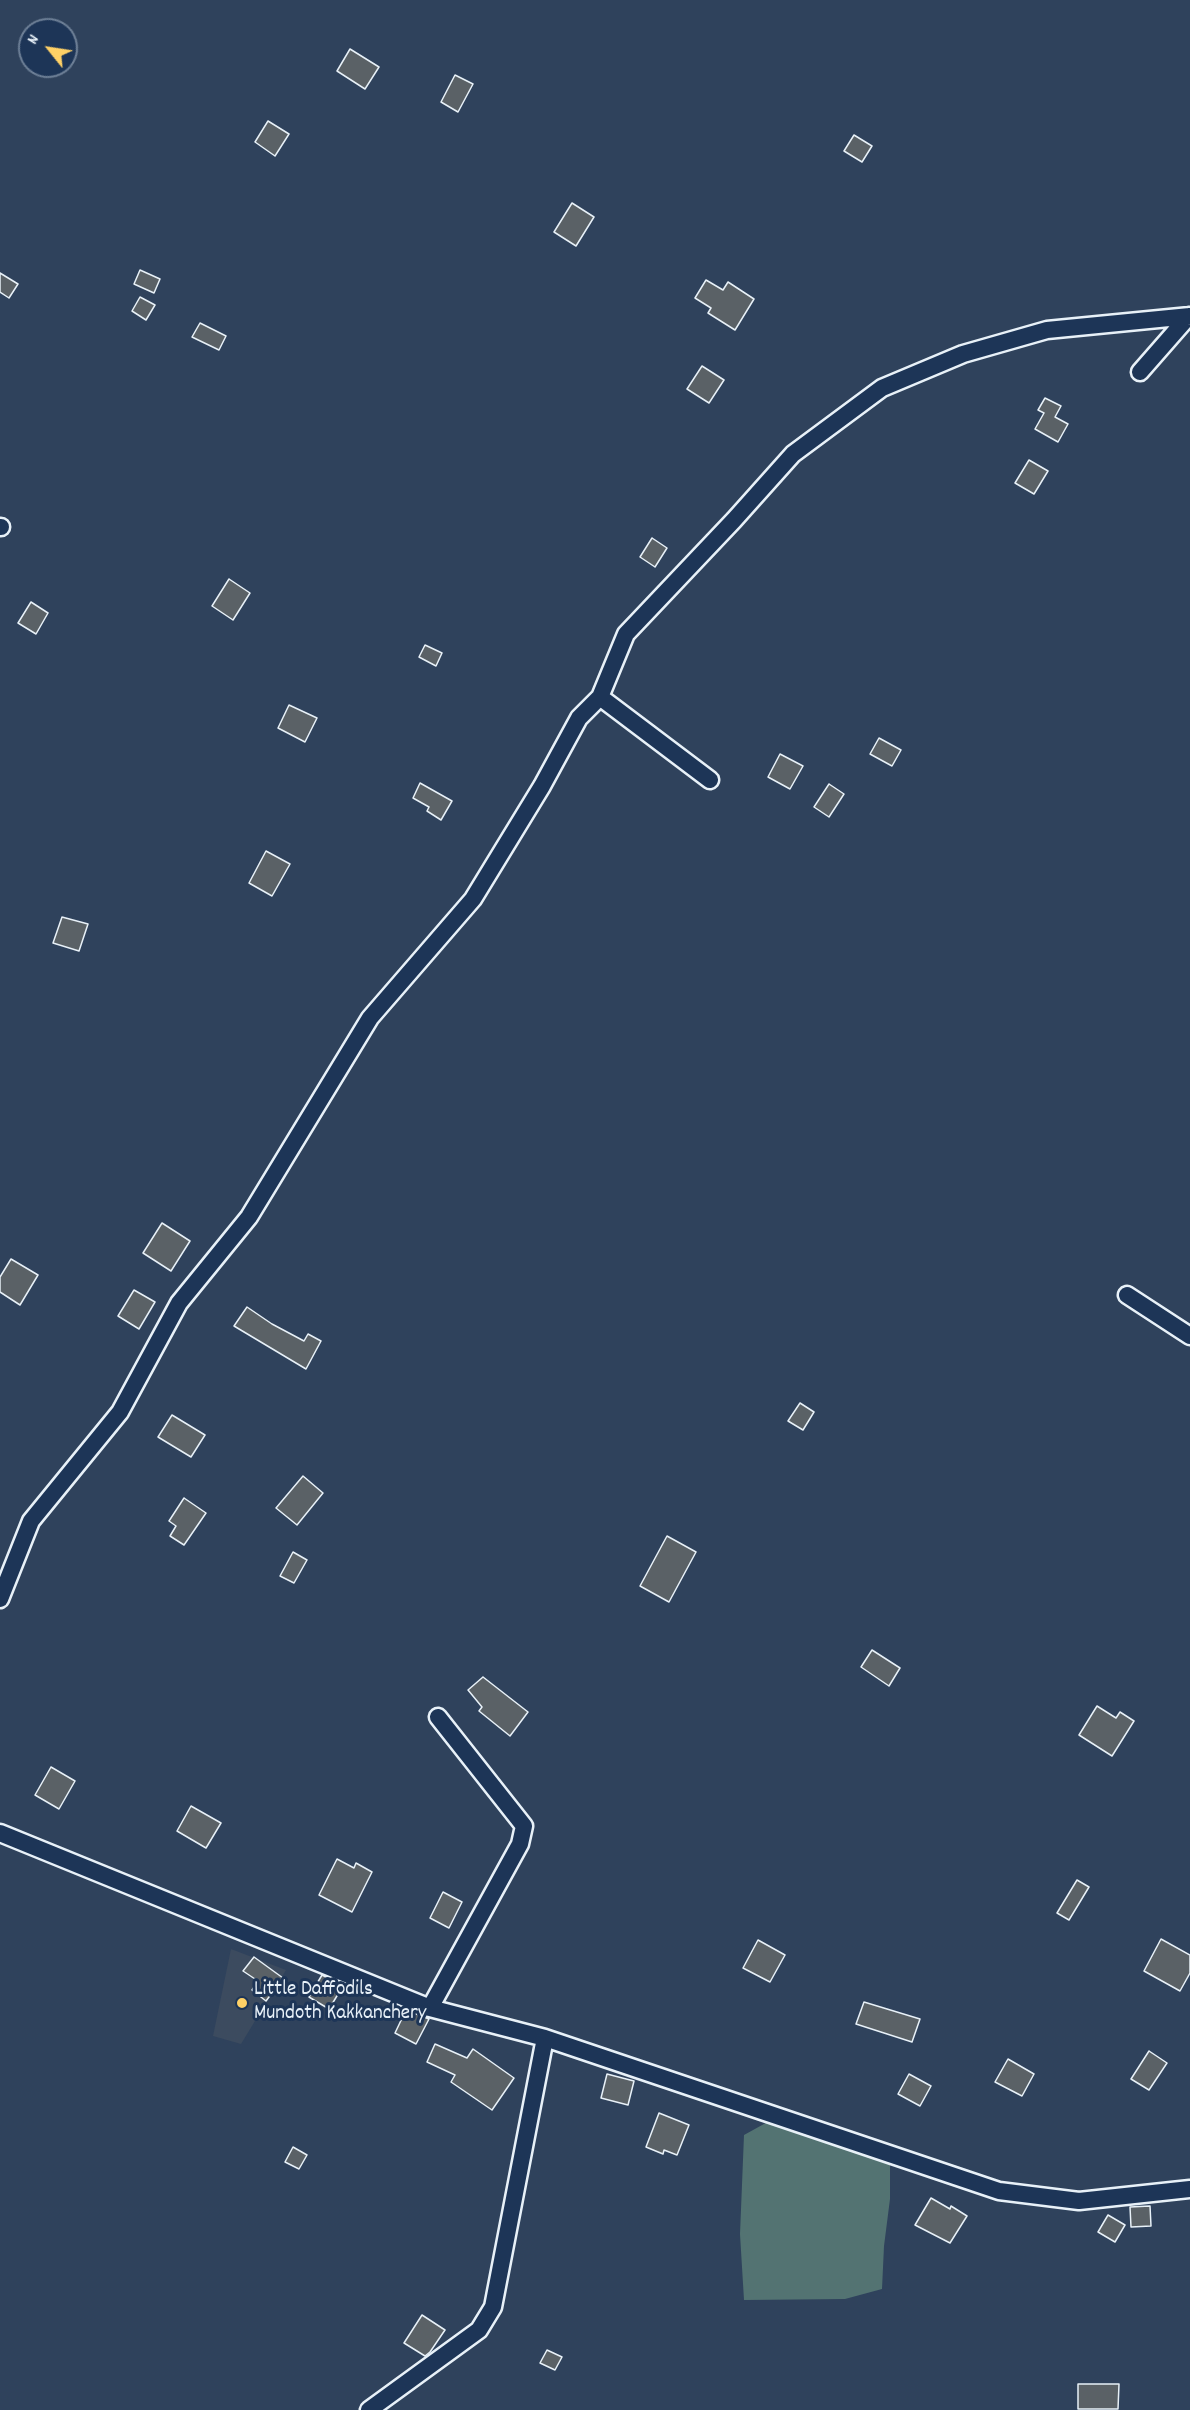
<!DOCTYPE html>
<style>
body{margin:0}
#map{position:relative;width:1190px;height:2410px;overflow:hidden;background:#2f425c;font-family:Dekko,sans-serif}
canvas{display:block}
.north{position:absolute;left:18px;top:18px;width:60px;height:60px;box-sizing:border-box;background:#1d3557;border:2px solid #6e8097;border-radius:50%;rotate:300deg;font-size:16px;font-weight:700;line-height:24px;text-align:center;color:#e8f1f8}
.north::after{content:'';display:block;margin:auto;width:21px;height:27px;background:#ffd166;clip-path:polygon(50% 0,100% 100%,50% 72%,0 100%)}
</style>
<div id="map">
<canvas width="1190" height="2410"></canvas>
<div class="north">N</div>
</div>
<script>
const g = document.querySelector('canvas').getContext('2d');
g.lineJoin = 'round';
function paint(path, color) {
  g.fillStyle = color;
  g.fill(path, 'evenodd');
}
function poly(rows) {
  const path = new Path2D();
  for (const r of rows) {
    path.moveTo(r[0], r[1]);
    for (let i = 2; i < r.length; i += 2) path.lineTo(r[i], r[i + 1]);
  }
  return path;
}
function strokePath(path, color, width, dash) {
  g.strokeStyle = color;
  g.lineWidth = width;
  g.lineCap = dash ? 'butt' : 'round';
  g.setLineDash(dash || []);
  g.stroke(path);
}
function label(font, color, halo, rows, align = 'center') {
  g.font = font + ' Dekko,sans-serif';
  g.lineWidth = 6;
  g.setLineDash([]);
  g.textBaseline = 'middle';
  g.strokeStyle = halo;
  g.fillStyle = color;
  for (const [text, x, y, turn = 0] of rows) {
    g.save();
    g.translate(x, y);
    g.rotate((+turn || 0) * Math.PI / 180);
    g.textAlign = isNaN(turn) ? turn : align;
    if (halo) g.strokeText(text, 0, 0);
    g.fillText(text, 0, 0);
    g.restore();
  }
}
paint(poly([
 [231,1949,286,1970,241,2044,213,2036]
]), '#3c4b5f');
paint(poly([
 [773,2119,890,2160,890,2199,884,2246,882,2289,845,2299,744,2300,740,2234,744,2135]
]), '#537372');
const building = poly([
 [350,49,379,67,365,89,337,71,350,49],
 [455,75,473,84,458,112,441,102,455,75],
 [268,121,289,134,275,156,255,142,268,121],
 [854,135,872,146,862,162,844,151,854,135],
 [572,203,594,217,576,246,554,232,572,203],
 [140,270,160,279,154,293,134,284,140,270],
 [0,273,18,284,9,298,0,292,0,273],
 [706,280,723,290,728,282,754,299,735,330,708,313,711,308,695,298,706,280],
 [140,297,155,305,146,320,132,311,140,297],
 [200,323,226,336,219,350,192,337,200,323],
 [702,366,724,380,709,403,687,389,702,366],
 [1045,398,1061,406,1055,417,1068,424,1058,442,1035,429,1044,413,1038,410,1045,398],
 [1029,460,1048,471,1034,494,1015,483,1029,460],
 [652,538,667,548,655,567,640,557,652,538],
 [229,579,250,593,233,620,212,606,229,579],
 [31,602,48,613,36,634,18,623,31,602],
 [425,645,442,653,436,666,419,657,425,645],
 [289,705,317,718,305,742,278,728,289,705],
 [879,738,901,750,892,766,870,754,879,738],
 [780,754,803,766,790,789,768,777,780,754],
 [420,783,452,801,441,820,427,811,429,807,413,798,420,783],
 [829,784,844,794,829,817,814,807,829,784],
 [266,851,290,864,272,896,249,883,266,851],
 [62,917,88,924,79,951,53,943,62,917],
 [162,1223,190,1241,171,1271,143,1253,162,1223],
 [11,1259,38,1275,20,1305,0,1292,0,1277,11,1259],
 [134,1290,155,1302,139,1329,118,1316,134,1290],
 [247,1307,272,1324,304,1341,308,1334,321,1341,306,1369,234,1326,247,1307],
 [800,1403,814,1412,803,1430,788,1421,800,1403],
 [172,1415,205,1435,191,1457,158,1437,172,1415],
 [303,1476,323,1493,297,1525,276,1508,303,1476],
 [184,1498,206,1513,184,1545,170,1536,176,1526,169,1521,184,1498],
 [667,1536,696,1552,669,1602,640,1586,667,1536],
 [293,1552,307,1560,294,1583,280,1576,293,1552],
 [872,1650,900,1668,889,1686,861,1667,872,1650],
 [483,1677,528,1712,510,1736,479,1711,482,1707,468,1690,483,1677],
 [1097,1706,1116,1718,1120,1712,1134,1721,1112,1756,1079,1735,1097,1706],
 [51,1767,75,1781,59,1809,35,1795,51,1767],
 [191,1806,221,1823,206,1848,177,1831,191,1806],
 [337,1859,354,1868,356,1863,372,1872,352,1912,319,1895,337,1859],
 [1077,1880,1089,1887,1069,1920,1057,1913,1077,1880],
 [443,1892,462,1902,449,1928,430,1918,443,1892],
 [1161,1939,1190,1955,1190,1973,1180,1991,1144,1971,1161,1939],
 [758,1940,785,1955,770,1982,743,1968,758,1940],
 [254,1957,283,1978,266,2001,252,1990,258,1981,243,1971,254,1957],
 [322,1975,343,1986,329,2009,309,1997,322,1975],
 [864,2002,920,2019,912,2042,856,2024,864,2002],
 [406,2010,429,2019,416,2044,395,2033,406,2010],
 [435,2044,467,2058,473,2049,514,2078,492,2110,451,2082,455,2075,427,2062,435,2044],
 [1149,2051,1167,2063,1149,2090,1131,2079,1149,2051],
 [1008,2059,1034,2074,1022,2096,995,2082,1008,2059],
 [607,2074,634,2081,628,2105,601,2098,607,2074],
 [909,2074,931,2086,920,2106,898,2094,909,2074],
 [659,2113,689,2125,677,2155,664,2150,663,2154,646,2147,659,2113],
 [293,2147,307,2155,299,2169,285,2162,293,2147],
 [931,2198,950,2209,951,2206,967,2216,950,2243,915,2225,931,2198],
 [1150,2206,1151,2226,1131,2227,1130,2207,1150,2206],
 [1108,2215,1125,2225,1115,2242,1098,2232,1108,2215],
 [422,2315,445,2330,430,2352,425,2356,404,2343,422,2315],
 [547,2350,562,2357,555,2370,540,2363,547,2350],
 [1078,2384,1119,2384,1118,2409,1078,2409,1078,2384]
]);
paint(building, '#5a6166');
strokePath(building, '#e8f1f8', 1.5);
const minor = poly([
 [1140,372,1189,316],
 [0,527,1,527],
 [600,697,710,780],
 [1127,1295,1190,1336],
 [0,1599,31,1521,120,1412,179,1303,249,1217,370,1018,473,899,542,786,579,718,600,697,626,634,734,520,793,454,882,388,963,354,1047,330,1190,316],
 [0,1833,430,2008,545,2038,999,2191,1079,2201,1190,2189],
 [430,2008,520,1844,524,1826,438,1717],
 [369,2410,479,2330,493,2307,545,2038]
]);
strokePath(minor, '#e8f1f8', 21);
strokePath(minor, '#1d3557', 16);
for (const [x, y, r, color] of [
 [242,2003,6,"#ffd166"]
]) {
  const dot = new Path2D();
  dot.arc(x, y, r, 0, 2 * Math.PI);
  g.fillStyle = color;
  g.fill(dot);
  strokePath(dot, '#1d3557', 2);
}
label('21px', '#e8f1f8', '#1d3557', [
 ["Little Daffodils",254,1991],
 ["Mundoth Kakkanchery",254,2015]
], 'left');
</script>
